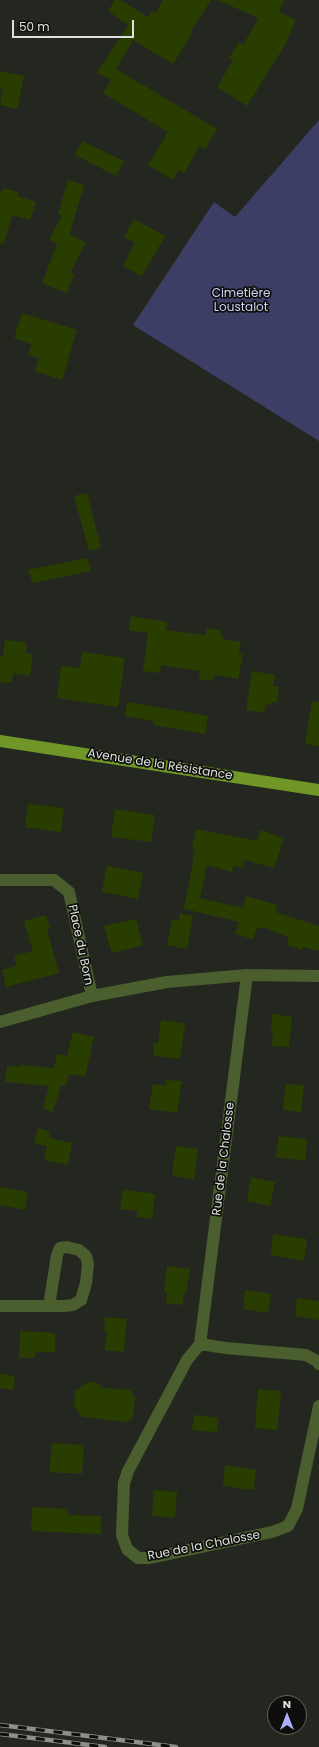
<!DOCTYPE html>
<meta charset="utf-8">
<style>
body{margin:0}
#map{position:relative;width:319px;height:1747px;overflow:hidden;background:#242720;font-family:Poppins,sans-serif}
canvas{display:block}
.north{position:absolute;left:267px;top:1695px;width:40px;height:40px;box-sizing:border-box;background:#0e0f0c;border:1px solid #61635f;border-radius:50%;rotate:0deg;font-size:11px;font-weight:700;line-height:16px;text-align:center;color:#dee0dc}
.north::after{content:'';display:block;margin:auto;width:14px;height:18px;background:#adaffb;clip-path:polygon(50% 0,100% 100%,50% 72%,0 100%)}
.scale{position:absolute;left:12px;top:20px;width:122px;height:18px;box-sizing:border-box;border:2px solid #dee0dc;border-top:0;padding-left:5px;font-size:12px;line-height:14px;white-space:nowrap;color:#dee0dc;-webkit-text-stroke:3px #0e0f0c;paint-order:stroke}
</style>
<div id="map">
<canvas width="319" height="1747"></canvas>
<div class="north">N</div>
<div class="scale">50 m</div>
</div>
<script>
const g = document.querySelector('canvas').getContext('2d');
g.lineJoin = 'round';
function paint(path, color) {
  g.fillStyle = color;
  g.fill(path, 'evenodd');
}
function poly(rows) {
  const path = new Path2D();
  for (const r of rows) {
    path.moveTo(r[0], r[1]);
    for (let i = 2; i < r.length; i += 2) path.lineTo(r[i], r[i + 1]);
  }
  return path;
}
function strokePath(path, color, width, dash) {
  g.strokeStyle = color;
  g.lineWidth = width;
  g.lineCap = dash ? 'butt' : 'round';
  g.setLineDash(dash || []);
  g.stroke(path);
}
function label(font, color, halo, rows, align = 'center') {
  g.font = font + ' Poppins,sans-serif';
  g.lineWidth = 3.5;
  g.setLineDash([]);
  g.textBaseline = 'middle';
  g.strokeStyle = halo;
  g.fillStyle = color;
  for (const [text, x, y, turn = 0] of rows) {
    g.save();
    g.translate(x, y);
    g.rotate((+turn || 0) * Math.PI / 180);
    g.textAlign = isNaN(turn) ? turn : align;
    if (halo) g.strokeText(text, 0, 0);
    g.fillText(text, 0, 0);
    g.restore();
  }
}
paint(poly([
 [319,120,319,441,133,325,214,202,235,217]
]), '#3d3e66');
paint(poly([
 [115,0,120,0,148,17,152,11,156,13,163,0,211,0,190,33,192,34,173,64,133,40,116,69,217,129,205,149,200,146,184,173,178,170,173,180,148,165,168,132,103,93,111,80,97,73,128,25,108,11],
 [217,0,284,0,279,12,296,20,285,45,247,106,217,87,233,60,229,58,239,42,243,45,259,18],
 [0,71,24,76,17,109,0,105,3,89,0,89],
 [82,141,124,161,116,176,75,155],
 [68,180,84,185,70,234,86,243,70,273,74,274,67,293,42,283,57,244,49,240,62,215,58,214],
 [3,188,18,192,17,196,36,202,30,220,12,215,4,244,0,243,0,191,3,191],
 [134,219,165,236,142,276,123,266,135,243,124,237],
 [22,313,77,330,62,380,35,371,39,358,28,355,31,344,14,338],
 [87,493,101,548,89,551,74,496],
 [87,558,91,571,33,583,28,570],
 [131,616,167,622,166,630,197,634,206,635,207,628,221,630,220,634,223,635,222,639,241,642,239,654,243,655,238,679,217,675,214,676,213,681,199,679,200,671,161,665,160,673,143,671,148,633,129,630],
 [5,640,26,642,26,653,33,654,30,676,13,673,12,683,0,682,0,656,3,656],
 [82,652,125,658,118,707,57,698,61,666,80,668],
 [252,671,275,675,273,686,279,687,277,703,272,702,271,705,265,704,264,713,246,710],
 [312,701,319,702,319,746,305,744],
 [127,702,208,716,205,734,153,725,154,721,125,716],
 [28,804,64,808,61,832,25,827],
 [115,809,155,815,151,842,111,837],
 [196,829,257,841,260,830,284,838,274,868,244,860,243,868,234,866,232,872,207,865,200,898,243,908,246,896,278,905,275,912,319,926,319,951,303,947,302,950,287,945,289,937,262,927,262,929,257,928,253,939,235,934,239,922,181,908,184,907,189,883,195,849,192,849],
 [107,866,143,873,138,899,102,892],
 [180,913,193,916,187,949,167,945,172,919,179,920],
 [46,915,50,929,47,930,59,973,6,987,2,970,17,966,14,956,33,951,24,921],
 [136,919,143,945,112,953,104,926],
 [272,1014,292,1017,289,1047,272,1046,273,1034,271,1034],
 [161,1020,185,1024,180,1059,153,1056,154,1043,158,1043],
 [73,1032,94,1037,85,1077,69,1074,66,1086,61,1085,53,1112,43,1109,49,1086,5,1082,7,1066,20,1067,20,1065,54,1068,57,1054,67,1056],
 [166,1080,182,1081,177,1113,149,1109,153,1084,166,1086],
 [286,1084,304,1085,301,1112,283,1110],
 [38,1128,50,1131,49,1138,72,1143,68,1165,44,1160,47,1146,34,1143],
 [279,1136,307,1139,305,1161,276,1157],
 [176,1146,198,1149,194,1179,172,1176],
 [251,1177,275,1182,270,1206,247,1201],
 [0,1187,28,1192,25,1210,0,1205],
 [123,1190,155,1194,152,1219,137,1217,137,1211,120,1209],
 [273,1234,307,1239,304,1261,271,1255],
 [167,1266,190,1269,186,1293,184,1293,182,1305,166,1303,167,1293,164,1292],
 [245,1290,271,1294,268,1313,243,1309],
 [297,1298,319,1301,319,1320,295,1316],
 [105,1317,127,1319,124,1352,105,1350,107,1332,104,1332],
 [20,1331,55,1333,55,1352,36,1352,35,1358,19,1358],
 [0,1374,15,1376,13,1390,0,1388],
 [88,1382,98,1383,103,1388,130,1390,135,1398,133,1417,127,1422,82,1417,74,1405,75,1391],
 [258,1389,281,1391,277,1430,255,1428],
 [194,1415,218,1418,217,1432,192,1430],
 [52,1443,84,1445,82,1474,49,1472],
 [225,1465,256,1470,254,1490,223,1486],
 [154,1490,177,1492,175,1518,152,1516],
 [32,1507,68,1509,68,1515,101,1516,101,1534,31,1531]
]), '#293d00');
strokePath(poly([
 [2,880,54,880,69,892,92,996],
 [247,975,200,1344,187,1360,128,1471,124,1483,122,1535,127,1549,138,1558,150,1558,272,1532,288,1526,297,1509,319,1406],
 [0,1022,92,996,167,982,247,975,319,976],
 [0,1306,64,1306,73,1305,81,1300,86,1283,88,1264,86,1256,79,1250,67,1247,60,1248,57,1255,49,1306],
 [200,1344,226,1348,306,1355,317,1361,319,1364]
]), '#4b5e2e', 12);
strokePath(poly([
 [0,741,319,790]
]), '#6f9627', 12);
const rail = poly([
 [0,1725,176,1747],
 [0,1734,105,1747]
]);
strokePath(rail, '#8d908a', 4.5);
strokePath(rail, '#0e0f0c', 3, [9]);
label('12px', '#cccff7', '#0e0f0c', [
 ["Cimetière",241,294],
 ["Loustalot",241,308]
]);
label('12px', '#dee0dc', '#0e0f0c', [
 ["Avenue de la Résistance",160,765,9],
 ["Place du Born",80,945,78],
 ["Rue de la Chalosse",224,1159,-83],
 ["Rue de la Chalosse",204,1546,-11]
]);
</script>
